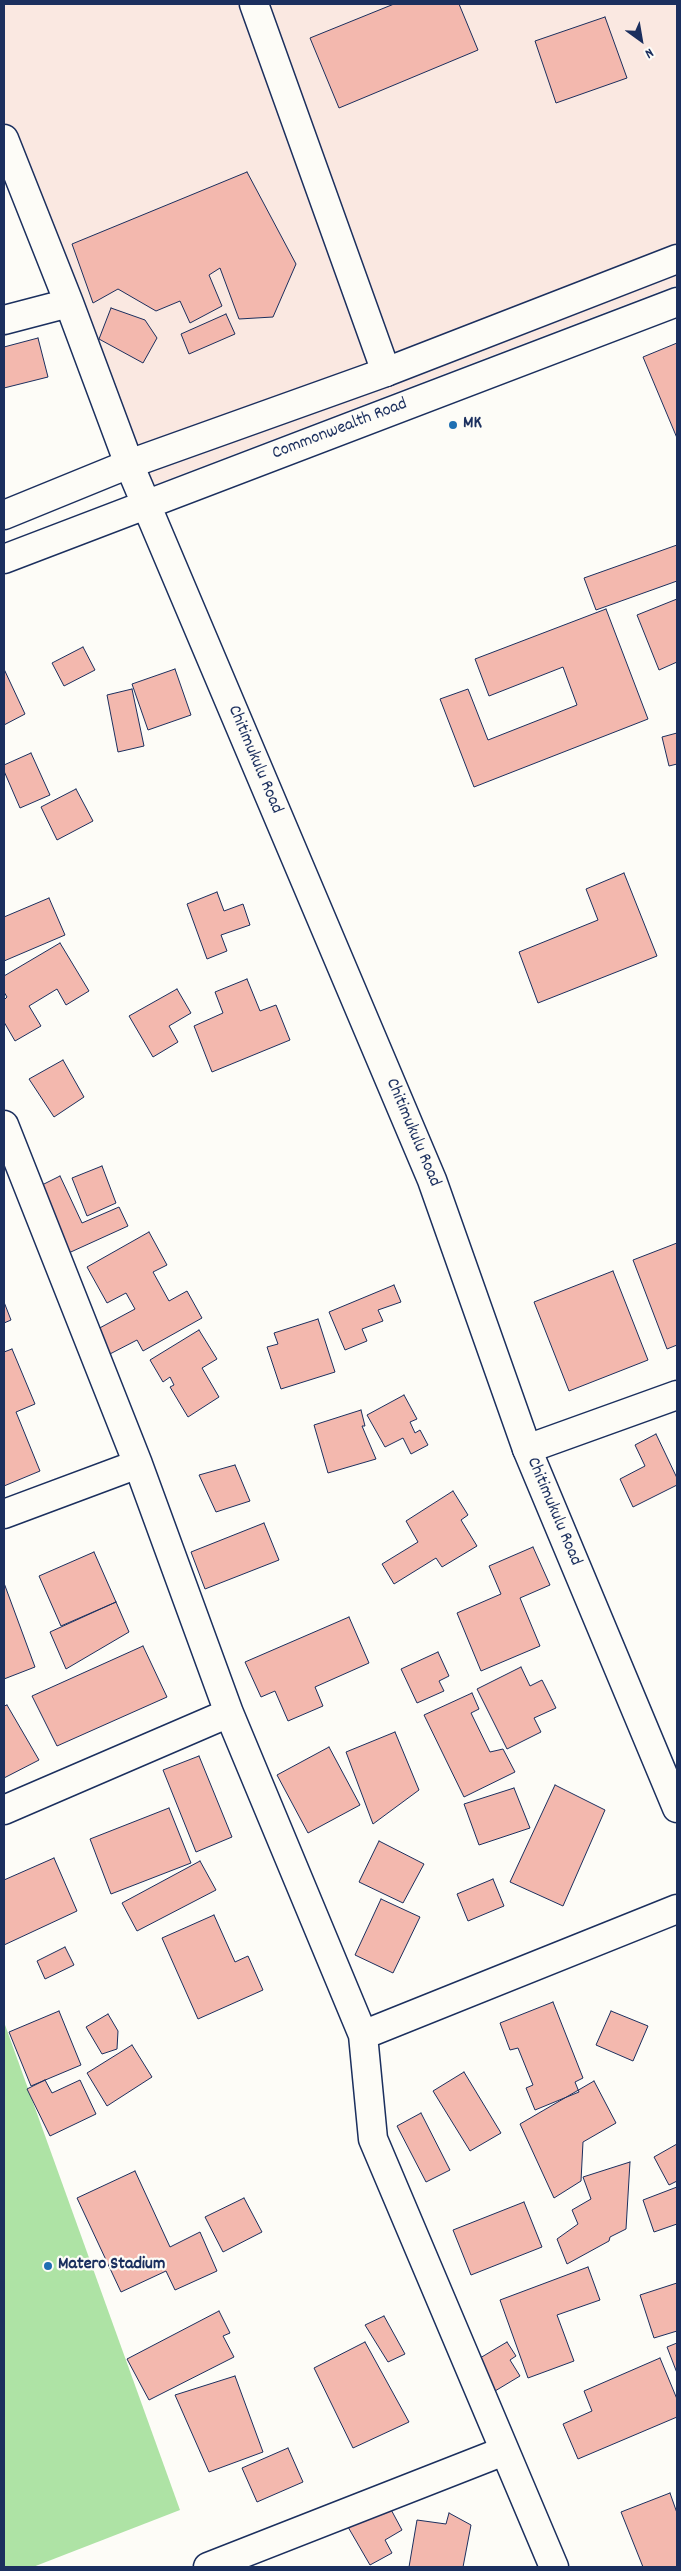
<!DOCTYPE html>
<style>
body{margin:0}
#map{position:relative;width:681px;height:2571px;overflow:hidden;background:#fdfcf7;font-family:Dekko,sans-serif}
canvas{display:block}
.frame{position:absolute;inset:0;border:5px solid #1b2f5e;pointer-events:none}
.north{position:absolute;left:616px;top:15px;width:50px;height:50px;-webkit-text-stroke:4px #fdfcf7;paint-order:stroke;rotate:148deg;font-size:14px;font-weight:700;line-height:20px;text-align:center;color:#1b2f5e}
.north::after{content:'';display:block;margin:auto;width:18px;height:22px;background:#1b2f5e;clip-path:polygon(50% 0,100% 100%,50% 72%,0 100%)}
</style>
<div id="map">
<canvas width="681" height="2571"></canvas>
<div class="frame"></div>
<div class="north">N</div>
</div>
<script>
const g = document.querySelector('canvas').getContext('2d');
g.lineJoin = 'round';
function paint(path, color) {
  g.fillStyle = color;
  g.fill(path, 'evenodd');
}
function poly(rows) {
  const path = new Path2D();
  for (const r of rows) {
    path.moveTo(r[0], r[1]);
    for (let i = 2; i < r.length; i += 2) path.lineTo(r[i], r[i + 1]);
  }
  return path;
}
function strokePath(path, color, width, dash) {
  g.strokeStyle = color;
  g.lineWidth = width;
  g.lineCap = dash ? 'butt' : 'round';
  g.setLineDash(dash || []);
  g.stroke(path);
}
function label(font, color, halo, rows, align = 'center') {
  g.font = font + ' Dekko,sans-serif';
  g.lineWidth = 4.5;
  g.setLineDash([]);
  g.textBaseline = 'middle';
  g.strokeStyle = halo;
  g.fillStyle = color;
  for (const [text, x, y, turn = 0] of rows) {
    g.save();
    g.translate(x, y);
    g.rotate((+turn || 0) * Math.PI / 180);
    g.textAlign = isNaN(turn) ? turn : align;
    if (halo) g.strokeText(text, 0, 0);
    g.fillText(text, 0, 0);
    g.restore();
  }
}
paint(poly([
 [4,4,677,4,677,285,133,493,4,153]
]), '#fae8e1');
paint(poly([
 [4,2022,180,2510,33,2567,4,2567]
]), '#aee3a5');
const building = poly([
 [394,4,459,4,478,50,339,108,310,38,394,4],
 [605,17,627,78,556,103,535,41,605,17],
 [247,172,296,264,273,317,239,319,220,268,209,275,222,306,190,323,180,301,156,311,118,289,93,303,72,244,247,172],
 [111,308,145,320,157,338,143,363,99,339,111,308],
 [226,314,235,334,189,354,181,334,226,314],
 [38,338,48,377,4,388,4,347,38,338],
 [677,343,677,438,643,357,677,343],
 [677,545,677,581,596,610,584,578,677,545],
 [677,599,677,662,659,670,637,615,677,599],
 [606,609,648,719,474,787,440,699,468,689,488,740,577,705,563,667,489,696,475,659,606,609],
 [83,647,95,670,64,686,52,663,83,647],
 [4,669,25,714,4,725,4,669],
 [175,669,191,715,148,730,132,684,175,669],
 [132,689,144,746,118,752,107,695,132,689],
 [677,733,677,764,669,766,662,737,677,733],
 [31,753,50,795,20,808,4,771,4,765,31,753],
 [76,789,93,821,57,840,41,807,76,789],
 [624,873,657,956,538,1003,519,952,598,920,586,889,624,873],
 [217,892,224,911,243,904,250,925,221,935,227,951,207,959,187,904,217,892],
 [49,898,65,935,4,961,4,917,49,898],
 [60,943,89,991,66,1005,57,989,29,1006,41,1026,15,1041,4,1022,4,1000,7,997,4,992,4,976,60,943],
 [247,979,260,1011,276,1005,290,1040,212,1072,194,1026,223,1013,215,992,247,979],
 [177,989,191,1013,169,1026,178,1042,153,1057,129,1016,177,989],
 [63,1060,84,1097,54,1117,29,1079,63,1060],
 [102,1166,116,1203,87,1216,72,1178,102,1166],
 [60,1176,82,1223,119,1207,128,1226,62,1256,32,1190,60,1176],
 [149,1232,167,1265,153,1272,169,1301,187,1291,202,1318,143,1351,137,1340,108,1355,94,1331,135,1309,126,1293,107,1303,87,1267,149,1232],
 [677,1243,677,1345,667,1349,633,1260,677,1243],
 [613,1271,648,1360,569,1391,534,1302,613,1271],
 [394,1285,401,1302,378,1310,383,1321,362,1329,367,1341,345,1350,329,1312,394,1285],
 [4,1302,11,1320,4,1323,4,1302],
 [318,1319,335,1372,281,1389,267,1347,278,1344,274,1333,318,1319],
 [199,1330,217,1359,202,1368,219,1397,188,1417,170,1387,174,1385,170,1377,163,1382,150,1360,199,1330],
 [12,1349,35,1404,16,1412,40,1471,4,1486,4,1352,12,1349],
 [404,1395,417,1419,410,1422,415,1433,420,1430,428,1445,411,1454,403,1438,385,1447,367,1415,404,1395],
 [361,1410,365,1426,362,1426,376,1459,328,1473,314,1425,361,1410],
 [656,1434,677,1478,677,1485,633,1507,620,1479,645,1466,635,1445,656,1434],
 [235,1465,250,1501,216,1512,199,1475,235,1465],
 [453,1491,468,1515,461,1520,477,1546,442,1567,436,1558,394,1584,382,1564,418,1542,406,1521,453,1491],
 [264,1523,279,1560,205,1589,191,1552,264,1523],
 [533,1547,550,1585,520,1598,540,1646,481,1671,457,1613,501,1594,489,1566,533,1547],
 [94,1552,116,1602,61,1626,39,1576,94,1552],
 [4,1583,35,1667,4,1679,4,1583],
 [116,1602,129,1632,66,1669,50,1632,116,1602],
 [349,1617,369,1663,315,1687,323,1706,288,1721,275,1691,261,1697,245,1662,349,1617],
 [143,1646,167,1697,57,1746,32,1696,143,1646],
 [438,1652,449,1676,439,1681,444,1691,417,1703,401,1669,438,1652],
 [521,1667,530,1686,542,1680,556,1708,534,1718,541,1732,507,1749,477,1689,521,1667],
 [472,1693,479,1709,471,1713,490,1752,503,1749,515,1772,464,1797,424,1715,472,1693],
 [7,1705,39,1760,4,1778,4,1706,7,1705],
 [395,1732,419,1790,373,1824,346,1752,395,1732],
 [329,1747,360,1805,308,1833,277,1775,329,1747],
 [199,1756,232,1837,196,1852,163,1770,199,1756],
 [555,1785,605,1810,563,1906,510,1882,555,1785],
 [514,1788,530,1828,479,1845,464,1804,514,1788],
 [169,1808,191,1863,111,1894,90,1839,169,1808],
 [379,1841,424,1864,403,1903,359,1882,379,1841],
 [54,1858,77,1911,4,1945,4,1880,54,1858],
 [200,1861,216,1890,137,1931,122,1903,200,1861],
 [493,1879,504,1906,468,1921,457,1894,493,1879],
 [381,1899,420,1917,393,1973,355,1955,381,1899],
 [214,1915,235,1962,248,1956,263,1990,198,2019,162,1938,214,1915],
 [65,1947,74,1965,45,1979,37,1961,65,1947],
 [553,2002,583,2078,575,2082,579,2092,535,2110,526,2088,533,2085,518,2048,510,2050,500,2023,553,2002],
 [59,2011,81,2065,31,2086,9,2032,59,2011],
 [611,2011,648,2026,633,2061,596,2045,611,2011],
 [108,2014,118,2031,117,2049,102,2054,86,2027,108,2014],
 [132,2045,152,2077,107,2106,87,2073,132,2045],
 [464,2072,501,2133,470,2151,433,2091,464,2072],
 [45,2080,52,2093,80,2080,96,2114,50,2136,27,2089,45,2080],
 [594,2081,616,2123,583,2142,581,2181,554,2198,520,2124,594,2081],
 [421,2113,450,2170,426,2182,397,2126,421,2113],
 [677,2144,677,2181,669,2185,654,2157,677,2144],
 [630,2162,626,2229,610,2237,609,2241,567,2264,557,2239,578,2224,572,2210,591,2199,583,2177,630,2162],
 [135,2171,170,2247,200,2232,217,2271,175,2290,166,2271,121,2292,77,2198,135,2171],
 [677,2187,677,2224,654,2232,643,2200,677,2187],
 [244,2198,262,2232,223,2252,205,2217,244,2198],
 [524,2202,542,2247,471,2275,453,2230,524,2202],
 [588,2267,600,2300,557,2315,574,2361,528,2378,500,2300,588,2267],
 [677,2283,677,2331,654,2338,640,2295,677,2283],
 [219,2311,230,2333,223,2336,234,2357,149,2400,127,2359,219,2311],
 [384,2316,405,2354,388,2362,365,2325,384,2316],
 [365,2342,409,2422,353,2448,314,2368,365,2342],
 [507,2342,516,2356,510,2360,520,2376,495,2391,475,2361,507,2342],
 [677,2343,677,2373,667,2347,677,2343],
 [660,2358,677,2399,677,2417,578,2459,563,2424,592,2411,584,2391,660,2358],
 [235,2376,263,2452,209,2472,175,2395,235,2376],
 [288,2448,303,2482,257,2502,242,2468,288,2448],
 [670,2493,677,2513,677,2567,643,2567,621,2512,670,2493],
 [388,2504,402,2530,385,2540,392,2553,370,2565,348,2527,388,2504],
 [449,2513,471,2525,463,2567,409,2567,417,2520,446,2524,449,2513]
]);
paint(building, '#f3b8ae');
strokePath(building, '#1b2f5e', 1);
const street = poly([
 [254,4,386,372],
 [4,139,69,303,129,464],
 [4,320,69,303],
 [4,1125,138,1464,229,1713,363,2035,373,2139,554,2567],
 [527,1449,677,1395],
 [4,1514,138,1464],
 [4,1810,229,1713],
 [363,2035,677,1909],
 [208,2567,504,2451]
]);
const secondary = poly([
 [129,464,432,1180,527,1449,677,1808],
 [4,515,129,464,386,372,677,259],
 [4,559,677,302]
]);
strokePath(street, '#1b2f5e', 31);
strokePath(secondary, '#1b2f5e', 31);
strokePath(street, '#fdfcf7', 28);
strokePath(secondary, '#fdfcf7', 28);
for (const [x, y, r, color] of [
 [453,425,5,"#1f6fb2"],
 [48,2266,5,"#1f6fb2"]
]) {
  const dot = new Path2D();
  dot.arc(x, y, r, 0, 2 * Math.PI);
  g.fillStyle = color;
  g.fill(dot);
  strokePath(dot, '#fdfcf7', 2);
}
label('bold 18px', '#1b2f5e', '#fdfcf7', [
 ["MK",463,425],
 ["Matero Stadium",58,2266]
], 'left');
label('18px', '#1b2f5e', '#fdfcf7', [
 ["Commonwealth Road",340,430,-21],
 ["Chitimukulu Road",254,760,67],
 ["Chitimukulu Road",412,1133,67],
 ["Chitimukulu Road",553,1512,67]
]);
</script>
